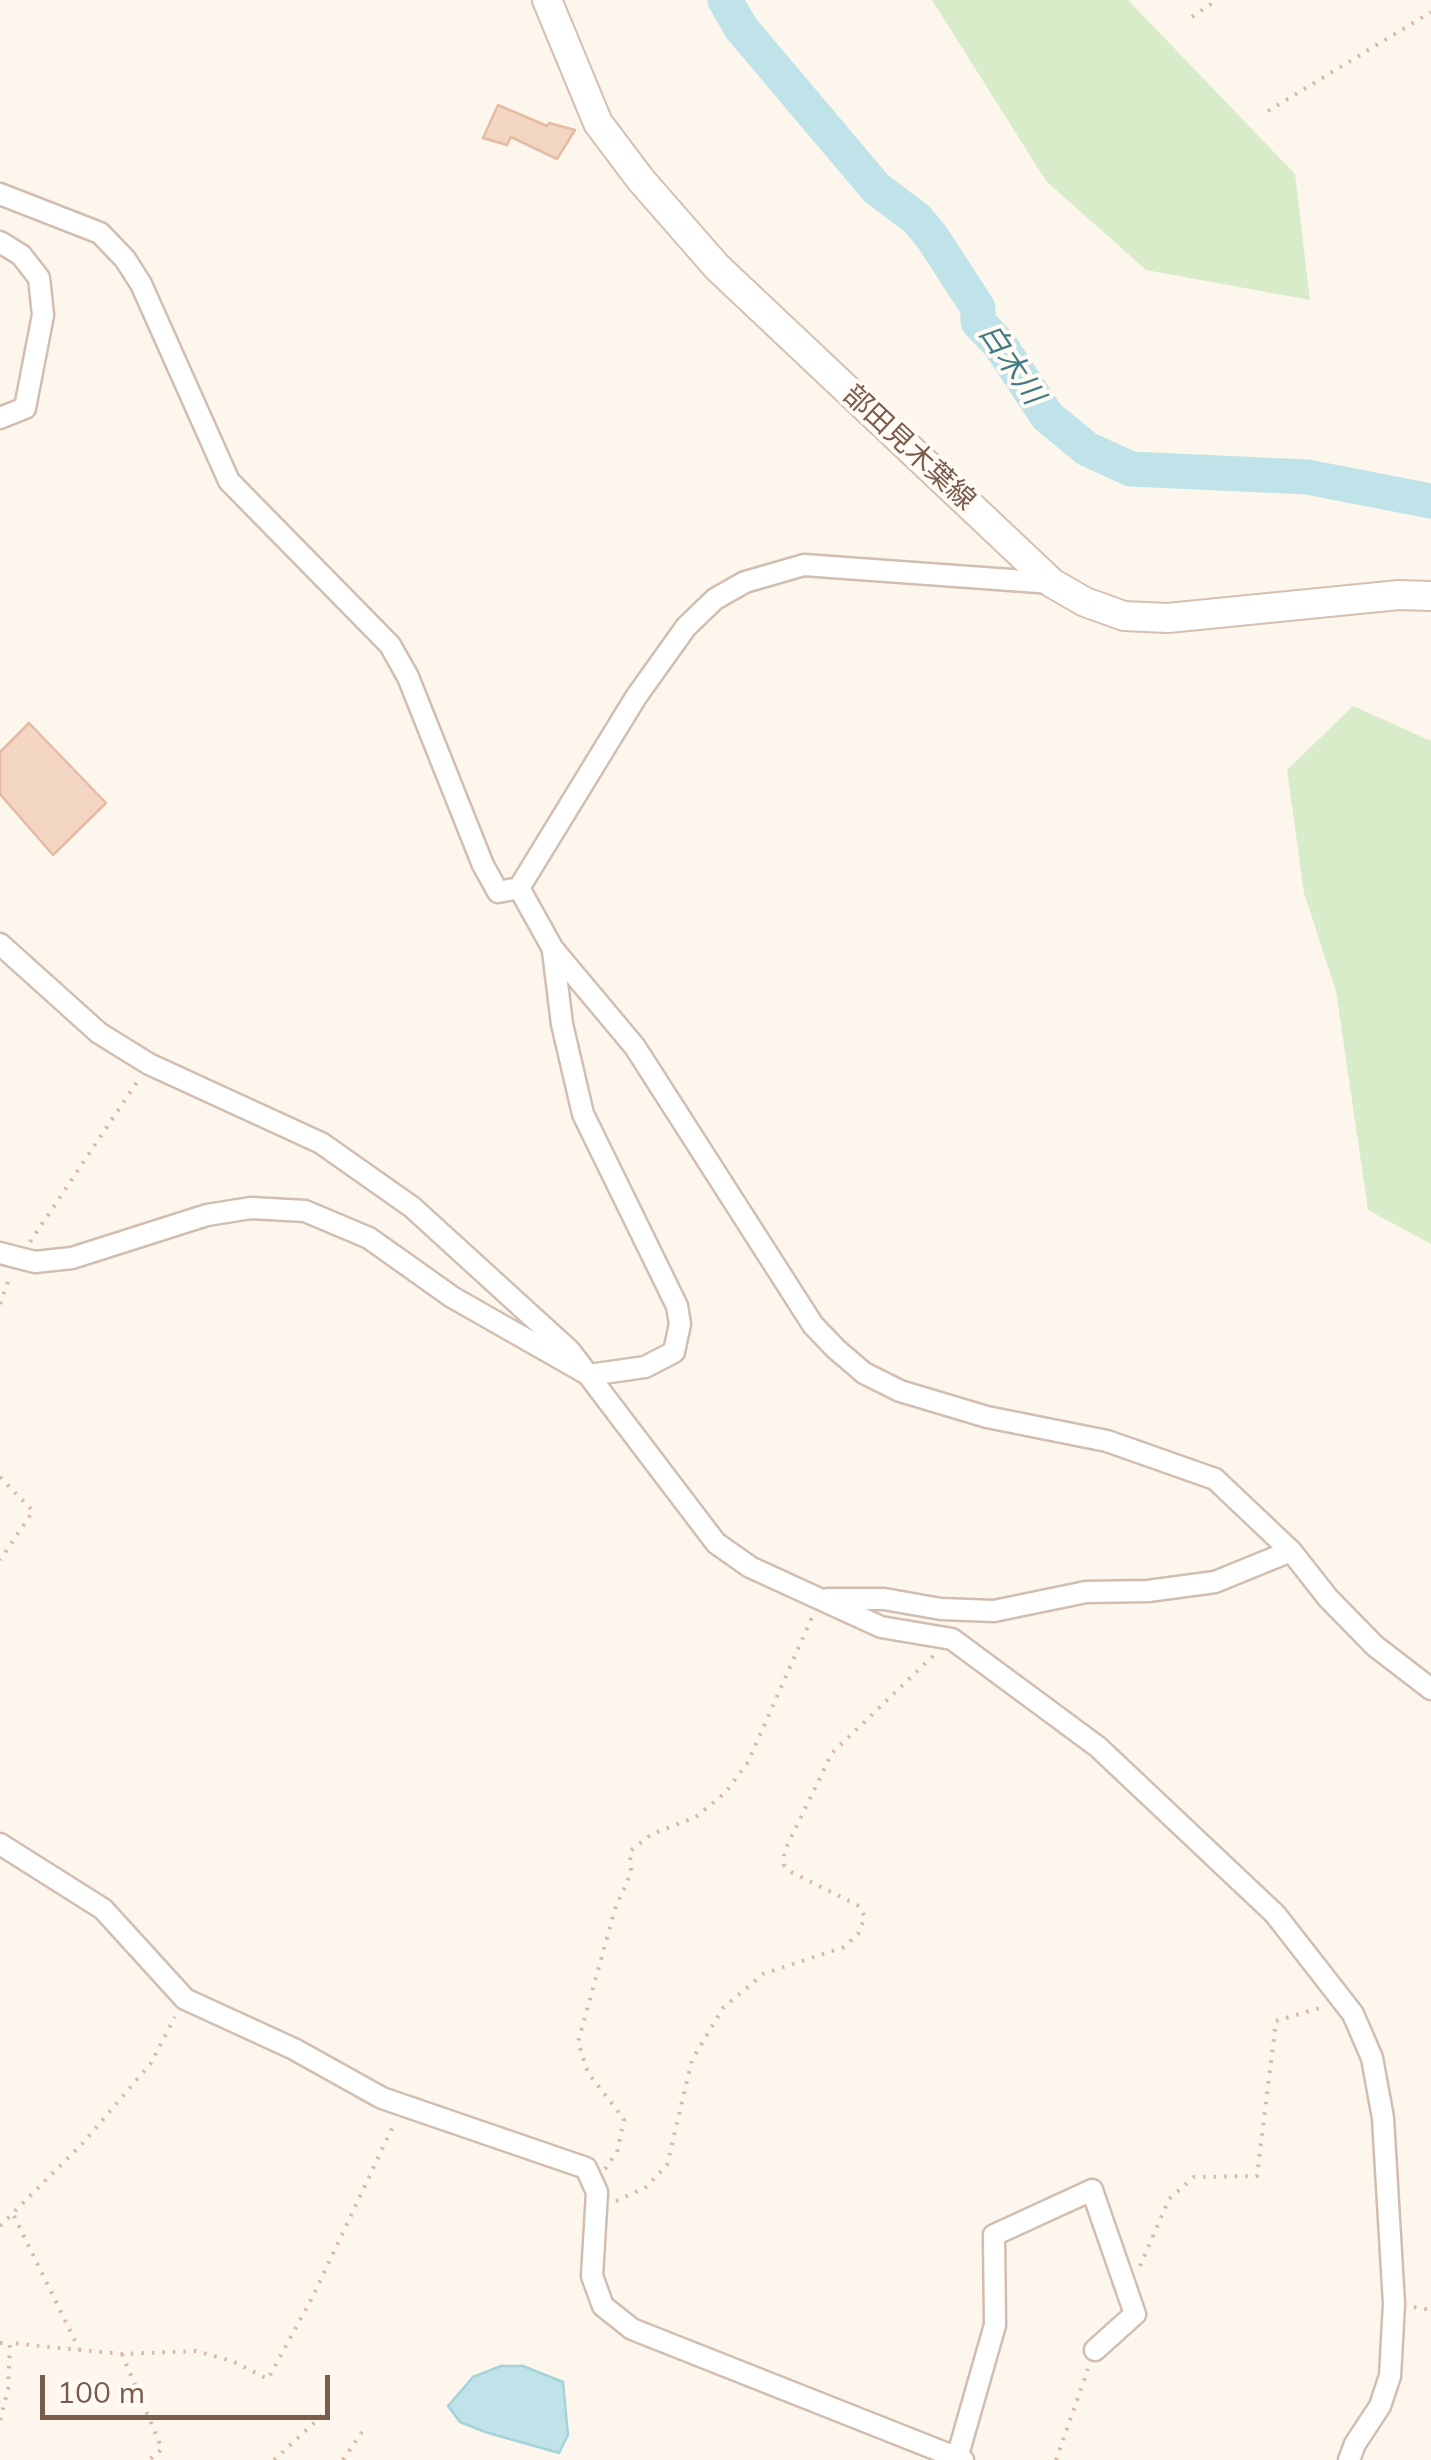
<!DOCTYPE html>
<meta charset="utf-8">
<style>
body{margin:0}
#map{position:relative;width:1431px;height:2460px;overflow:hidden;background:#fdf6ec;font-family:Mulish,sans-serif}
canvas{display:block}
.scale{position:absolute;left:40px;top:2375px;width:290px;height:45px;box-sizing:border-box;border:5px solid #7a5c4d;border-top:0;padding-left:12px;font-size:30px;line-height:35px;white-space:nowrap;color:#7a5c4d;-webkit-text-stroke:8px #fffaf3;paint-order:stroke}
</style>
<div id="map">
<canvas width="1431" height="2460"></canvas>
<div class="scale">100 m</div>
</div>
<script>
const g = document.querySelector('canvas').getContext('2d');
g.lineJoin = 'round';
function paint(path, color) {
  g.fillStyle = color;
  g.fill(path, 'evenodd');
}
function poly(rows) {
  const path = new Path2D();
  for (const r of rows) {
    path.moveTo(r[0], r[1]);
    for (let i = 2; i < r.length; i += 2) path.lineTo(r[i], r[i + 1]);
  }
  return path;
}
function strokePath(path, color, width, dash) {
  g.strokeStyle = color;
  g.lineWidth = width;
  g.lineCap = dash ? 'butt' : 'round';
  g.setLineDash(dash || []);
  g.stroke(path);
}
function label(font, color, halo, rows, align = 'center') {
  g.font = font + ' Mulish,"Noto Sans JP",sans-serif';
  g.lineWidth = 8;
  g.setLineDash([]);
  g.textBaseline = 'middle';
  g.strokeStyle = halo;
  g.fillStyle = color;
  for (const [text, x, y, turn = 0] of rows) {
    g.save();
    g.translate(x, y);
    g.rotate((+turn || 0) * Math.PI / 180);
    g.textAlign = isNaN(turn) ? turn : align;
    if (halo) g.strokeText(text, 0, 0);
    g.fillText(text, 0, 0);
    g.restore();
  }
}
paint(poly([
 [932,0,1128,0,1295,174,1310,300,1146,270,1046,181],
 [1353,706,1431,741,1431,1244,1368,1210,1336,991,1304,893,1287,770]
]), '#d8ecc9');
const water = poly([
 [501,2366,523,2366,563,2382,568,2435,559,2453,485,2432,460,2422,448,2406,473,2377,501,2366]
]);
paint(water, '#bfe3e8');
strokePath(water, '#a5d3da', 2.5);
strokePath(poly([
 [725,0,741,28,876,188,917,219,932,237,978,308,978,322,1000,345,1047,416,1087,449,1131,469,1307,477,1431,501]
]), '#bfe3e8', 35);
const building = poly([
 [498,105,547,126,549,123,575,130,557,159,511,137,507,145,483,138,498,105],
 [29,723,106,803,53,855,0,794,0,752,29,723]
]);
paint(building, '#f3d5c3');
strokePath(building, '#e6bba3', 2.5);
const street = poly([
 [0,194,100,233,125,259,141,284,229,481,390,645,408,677,483,865,498,892,519,888,636,697,686,627,715,599,745,582,804,565,1052,583],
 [0,242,21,255,39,278,43,315,25,408,0,418],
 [519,888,553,949,635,1047,813,1325,836,1349,864,1373,900,1391,987,1417,1107,1441,1215,1479,1291,1551,1328,1598,1375,1646,1431,1689],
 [0,944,99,1033,149,1064,321,1143,412,1207,570,1351,716,1543,750,1567,881,1627,952,1639,1098,1747,1275,1914,1353,2014,1372,2058,1383,2118,1394,2304,1390,2376,1380,2406,1355,2444,1349,2460],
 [0,1253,35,1262,72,1258,207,1215,251,1208,305,1211,369,1238,452,1297,589,1375,645,1367,674,1352,680,1324,677,1306,583,1114,562,1024,553,951],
 [828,1599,884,1599,941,1609,994,1611,1086,1592,1148,1591,1215,1582,1291,1551],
 [0,1844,103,1909,185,1999,294,2049,382,2098,586,2168,597,2192,592,2276,603,2306,632,2329,963,2460],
 [957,2458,995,2325,994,2235,1092,2190,1135,2314,1095,2350]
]);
const secondary = poly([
 [547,0,598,123,641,180,717,267,1052,583,1085,602,1124,616,1168,618,1399,595,1431,596]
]);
strokePath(street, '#d1beb0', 25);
strokePath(secondary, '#d6c0b0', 32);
strokePath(poly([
 [1192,17,1217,0],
 [1268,111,1431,12],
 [30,1242,139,1079],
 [0,1304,10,1276],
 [0,1477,33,1511,0,1560],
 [605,2169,617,2152,624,2119,588,2073,578,2042,615,1909,631,1873,630,1851,652,1834,696,1817,726,1792,748,1762,813,1615],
 [616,2201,646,2187,667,2165,692,2060,723,2008,763,1974,844,1947,858,1934,865,1917,859,1906,791,1872,784,1865,784,1852,832,1753,934,1655],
 [14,2216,79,2349],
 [0,2226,82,2144,151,2063,175,2017],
 [1140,2266,1169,2199,1194,2177,1257,2176,1276,2021,1323,2007],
 [1414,2307,1431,2310],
 [0,2343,10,2343],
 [122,2354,162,2449,149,2460],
 [0,2420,8,2389,10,2343,122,2354,196,2351,232,2361,268,2379,313,2296,395,2122],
 [274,2460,328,2410],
 [343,2460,366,2426],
 [1056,2460,1088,2369]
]), '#d9b8a5', 4, [2.5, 8]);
strokePath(street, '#fff', 20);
strokePath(secondary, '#fff', 28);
label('28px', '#7a5c4d', '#fffaf3', [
 ["部田見木葉線",909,448,43]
]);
label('italic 30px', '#437c86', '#fffaf3', [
 ["白木川",1011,364,56]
]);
</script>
